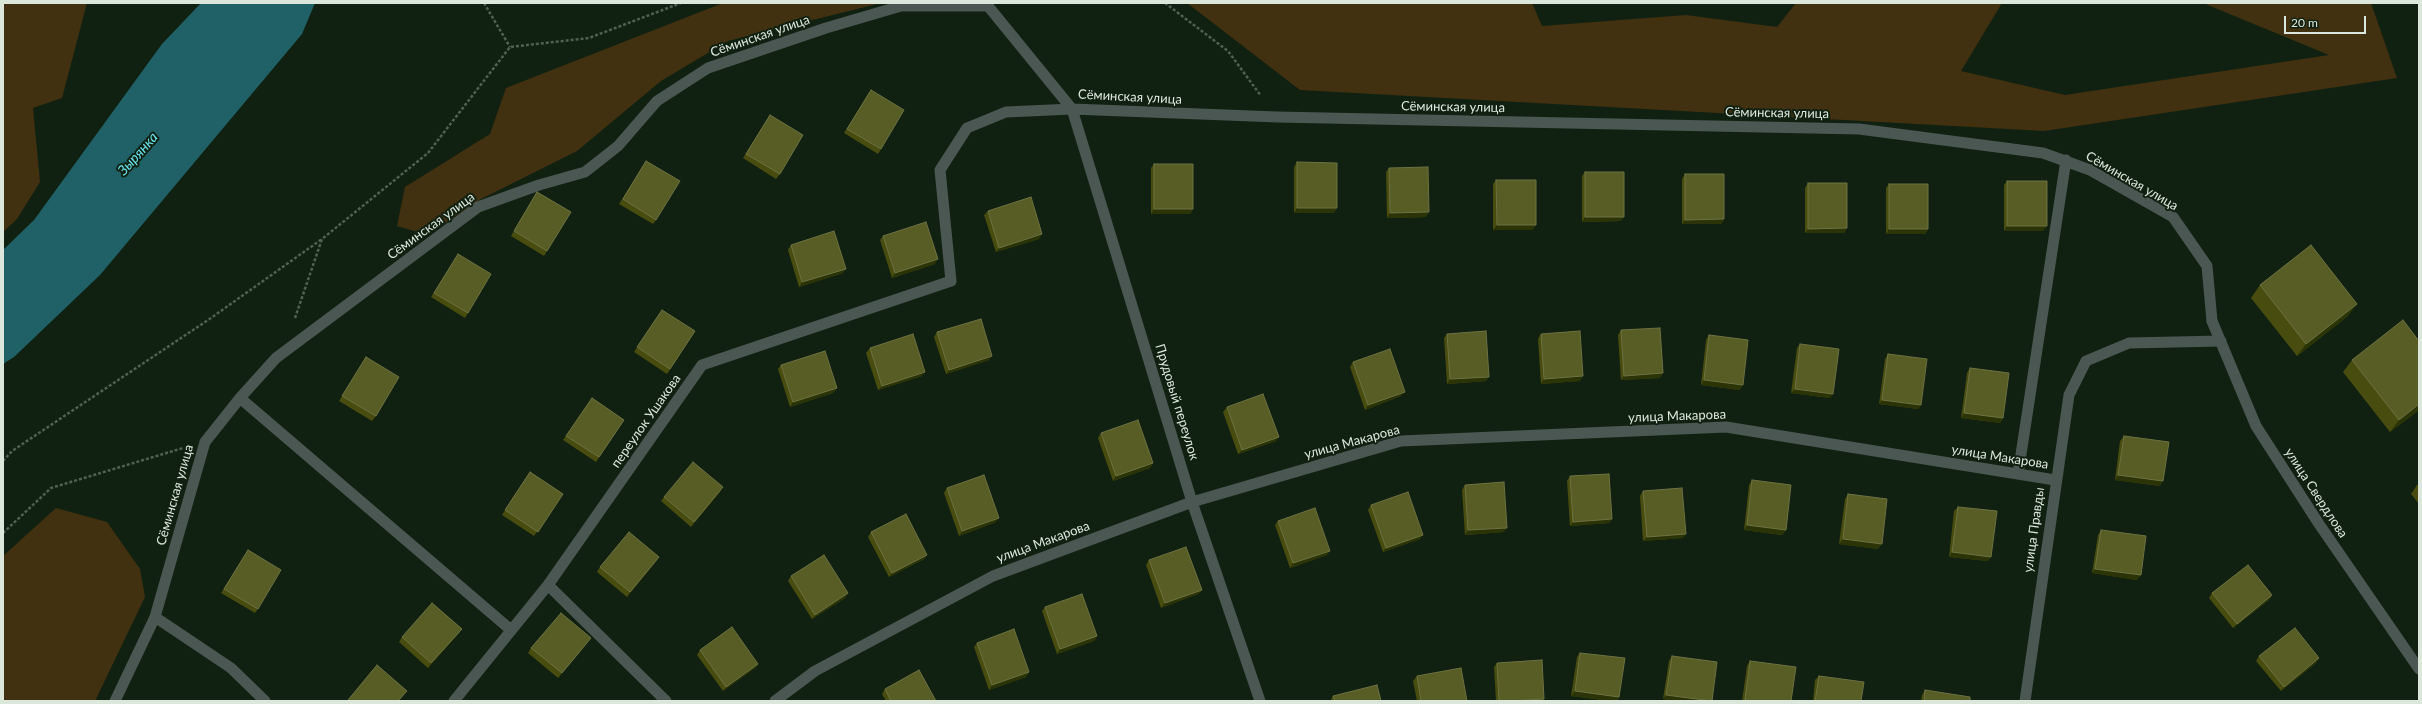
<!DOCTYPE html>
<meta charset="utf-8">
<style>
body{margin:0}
#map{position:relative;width:2422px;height:704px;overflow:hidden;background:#112111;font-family:Lato,sans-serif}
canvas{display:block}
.frame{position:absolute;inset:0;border:4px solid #dce7dc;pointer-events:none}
.scale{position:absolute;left:2284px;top:16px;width:82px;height:18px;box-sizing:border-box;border:2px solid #dce7dc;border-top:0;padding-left:5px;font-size:12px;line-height:14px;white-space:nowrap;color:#dce7dc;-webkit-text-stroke:3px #112111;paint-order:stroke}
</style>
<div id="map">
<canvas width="2422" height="704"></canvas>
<div class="frame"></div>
<div class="scale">20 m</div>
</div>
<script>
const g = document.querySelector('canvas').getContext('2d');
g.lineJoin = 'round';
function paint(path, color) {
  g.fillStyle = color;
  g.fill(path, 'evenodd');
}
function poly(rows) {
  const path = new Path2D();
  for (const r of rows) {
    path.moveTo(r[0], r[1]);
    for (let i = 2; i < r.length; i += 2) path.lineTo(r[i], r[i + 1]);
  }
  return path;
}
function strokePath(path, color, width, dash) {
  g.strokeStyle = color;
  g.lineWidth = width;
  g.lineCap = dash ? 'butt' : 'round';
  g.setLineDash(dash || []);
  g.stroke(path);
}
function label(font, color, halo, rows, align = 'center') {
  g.font = font + ' Lato,sans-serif';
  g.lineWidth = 4;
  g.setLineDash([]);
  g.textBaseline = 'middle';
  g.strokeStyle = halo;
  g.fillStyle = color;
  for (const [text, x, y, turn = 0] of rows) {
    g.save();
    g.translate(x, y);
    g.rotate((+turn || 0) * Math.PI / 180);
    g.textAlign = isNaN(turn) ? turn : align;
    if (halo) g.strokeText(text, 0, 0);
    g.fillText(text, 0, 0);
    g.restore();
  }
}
paint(poly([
 [3,3,87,3,62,98,33,108,40,182,17,219,3,232],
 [723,3,881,3,728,41,661,81,577,151,481,199,428,235,397,226,405,187,490,134,506,88],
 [1187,3,1532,3,1542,26,1686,15,1777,27,1796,3,2002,3,1961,71,2065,95,2329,55,2203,3,2371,3,2397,78,2044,131,1300,90],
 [56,508,107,522,140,569,145,597,95,701,3,701,3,556]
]), '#413110');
paint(poly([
 [201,3,315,3,302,34,100,275,14,357,3,364,3,250,34,220,162,44]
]), '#206167');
strokePath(poly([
 [484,3,510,47],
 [1165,3,1228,51,1261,96],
 [295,318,322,239,428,153,510,47,589,38,681,3],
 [3,461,12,451,211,318,322,239],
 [3,533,51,488,183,448]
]), '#526052', 2.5, [3, 2]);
strokePath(poly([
 [240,398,511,630],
 [2018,474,2066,160],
 [548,585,666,701],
 [155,617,231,668,265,701],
 [115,701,155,617,205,442,240,398,276,358,478,207,539,185,585,172,618,146,657,101,708,68,826,28,901,6,988,6,1072,109,1192,502,1260,701],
 [454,701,548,585,702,365,951,281,940,170,967,128,1006,112,1072,109,1277,117,1859,129,2043,153,2090,170,2173,217,2207,266,2212,321],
 [775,701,815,671,993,576,1192,502,1401,441,1726,427,2055,480],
 [2025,701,2069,395,2086,361,2129,343,2221,341]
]), '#4a5753', 11);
strokePath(poly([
 [2212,321,2256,426,2319,524,2419,669]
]), '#4a5753', 11);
paint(poly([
 [871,90,881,149,878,154,844,133],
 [770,115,780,174,776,179,743,158],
 [646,161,656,220,653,224,619,204],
 [1297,162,1334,213,1294,213,1294,167],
 [1154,164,1193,209,1190,214,1151,214,1151,168],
 [1389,168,1426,217,1387,218,1386,172],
 [1585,172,1621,221,1582,222,1582,176],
 [1685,174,1724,219,1721,224,1682,224,1682,179],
 [1496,180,1536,225,1532,230,1493,230,1493,184],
 [2007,181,2043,231,2004,231,2004,185],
 [1808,183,1847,228,1844,233,1805,233,1805,188],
 [1889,184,1928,229,1925,234,1886,234,1886,188],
 [537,192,547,251,544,256,511,236],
 [988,211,1039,239,996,252,984,215],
 [883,236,935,264,892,278,880,240],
 [791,245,843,273,799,287,788,250],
 [458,254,468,313,465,318,431,297],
 [2260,285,2348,316,2297,356,2251,298],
 [662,310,695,331,667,374,634,352],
 [1621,330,1660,378,1621,380,1618,335],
 [937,332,989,360,946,374,934,337],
 [1447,334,1486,381,1447,384,1444,338],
 [1541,334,1580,381,1541,384,1538,339],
 [1709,335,1740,390,1701,385,1706,340],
 [2419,341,2419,410,2390,432,2343,372,2352,360],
 [1800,344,1830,398,1791,393,1797,348],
 [870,348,922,376,878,390,866,353],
 [1888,354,1921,405,1918,409,1879,404,1885,359],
 [366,357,376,416,372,421,339,401],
 [1353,362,1401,396,1365,410,1350,367],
 [781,365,837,388,833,393,790,407,778,369],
 [1970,368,2003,418,2000,423,1961,418,1967,373],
 [592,398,624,420,596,462,563,440],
 [1227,407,1276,441,1238,454,1223,412],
 [1101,433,1153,463,1150,468,1113,481,1098,438],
 [2124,436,2160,486,2115,480,2120,441],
 [530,472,563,494,534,536,502,515],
 [1570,476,1612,519,1609,523,1570,526,1567,481],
 [1752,480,1786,530,1782,535,1744,530,1749,485],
 [2419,484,2419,504,2411,494,2417,485],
 [1465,485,1504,532,1465,535,1462,490],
 [947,488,996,522,959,536,944,493],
 [1643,491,1683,538,1643,541,1640,496],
 [720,492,691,527,661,501,664,497],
 [1848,494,1878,549,1839,544,1845,499],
 [1371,505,1420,539,1383,552,1368,510],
 [1958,507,1988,561,1949,557,1954,511],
 [1278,521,1327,555,1290,568,1275,525],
 [2101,530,2137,580,2092,573,2098,535],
 [871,532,927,555,924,559,889,577,868,537],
 [248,550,258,609,255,613,221,593],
 [659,557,627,597,597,572,600,567],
 [1149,560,1202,590,1198,594,1161,608,1146,565],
 [791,576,848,593,845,598,812,619,788,581],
 [2212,593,2272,595,2269,600,2233,628,2209,598],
 [1045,607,1097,636,1094,641,1057,654,1042,611],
 [462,629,458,634,428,668,399,642,402,637],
 [587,643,558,678,528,653,531,648],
 [977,643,1029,672,1026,677,989,690,974,647],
 [700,650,758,664,755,668,723,691,697,655],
 [1580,653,1619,697,1617,701,1611,701,1571,696,1577,657],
 [1672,656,1712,701,1676,701,1663,699,1669,661],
 [2259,656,2316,663,2281,691,2256,661],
 [1750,661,1791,701,1742,701,1747,666],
 [1497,663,1544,699,1543,701,1496,701,1494,667],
 [1417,676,1467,701,1417,701,1413,681],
 [1819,676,1861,701,1813,701,1815,680],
 [885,689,936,701,886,701,882,694],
 [1925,690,1970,701,1921,701,1922,695],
 [1333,696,1381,701,1330,701]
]), '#484c0f');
paint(poly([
 [1297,208,1337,208,1334,213,1294,213],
 [1154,209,1193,209,1190,214,1151,214],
 [1429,212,1426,217,1387,218,1390,213],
 [1585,217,1624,217,1621,221,1582,222],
 [1724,219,1721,224,1682,224,1685,220],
 [1497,225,1536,225,1532,230,1493,230],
 [2007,226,2047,226,2043,231,2004,231],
 [1847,228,1844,233,1805,233,1808,229],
 [1889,229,1928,229,1925,234,1886,234],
 [1042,234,1039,239,996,252,999,248],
 [938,259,935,264,892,278,895,273],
 [846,269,843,273,799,287,802,282],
 [2357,304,2348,316,2297,356,2306,344],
 [992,356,989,360,946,374,949,370],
 [925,372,922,376,878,390,882,386],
 [1663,373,1660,378,1621,380,1624,376],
 [1583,376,1580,381,1541,384,1544,379],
 [1489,377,1486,381,1447,384,1450,379],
 [1704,380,1743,385,1740,390,1701,385],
 [837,388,833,393,790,407,793,402],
 [1795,389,1833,394,1830,398,1791,393],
 [1405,392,1401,396,1365,410,1368,405],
 [1882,400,1921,405,1918,409,1879,404],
 [2419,404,2419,410,2390,432,2399,420],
 [1964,413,2003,418,2000,423,1961,418],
 [1279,437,1276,441,1238,454,1242,450],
 [1153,463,1150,468,1113,481,1116,476],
 [2118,475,2163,481,2160,486,2115,480],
 [723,487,720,492,691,527,694,522],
 [999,518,996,522,959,536,962,531],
 [1612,519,1609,523,1570,526,1573,522],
 [1747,525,1786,530,1782,535,1744,530],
 [1507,528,1504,532,1465,535,1468,530],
 [1686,534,1683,538,1643,541,1647,537],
 [1423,535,1420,539,1383,552,1386,548],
 [1843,539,1882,544,1878,549,1839,544],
 [1330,551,1327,555,1290,568,1293,563],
 [1952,552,1991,557,1988,561,1949,557],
 [927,555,924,559,889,577,892,573],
 [659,557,656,562,627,597,630,592],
 [2095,569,2141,575,2137,580,2092,573],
 [1202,590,1198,594,1161,608,1165,603],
 [848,593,845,598,812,619,815,615],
 [2272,595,2269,600,2233,628,2237,624],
 [462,629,458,634,428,668,431,663],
 [1097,636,1094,641,1057,654,1060,649],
 [2319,658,2316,663,2281,691,2284,687],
 [758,664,755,668,723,691,726,687],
 [1029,672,1026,677,989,690,992,685],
 [1575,691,1619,697,1617,701,1611,701,1571,696],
 [1666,695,1712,701,1676,701,1663,699],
 [1544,699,1543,701,1513,701]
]), '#2b3407');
const building = poly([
 [871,90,904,110,881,149,847,129,871,90],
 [770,115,803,135,780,174,746,154,770,115],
 [646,161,680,181,656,220,623,199,646,161],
 [1297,162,1337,163,1337,208,1297,208,1297,162],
 [1154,164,1193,164,1193,209,1154,209,1154,164],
 [1428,167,1429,212,1390,213,1389,168,1428,167],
 [1585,172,1624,172,1624,217,1585,217,1585,172],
 [1685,174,1724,174,1724,219,1685,220,1685,174],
 [1496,180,1536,180,1536,225,1497,225,1496,180],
 [2007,181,2047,181,2047,226,2007,226,2007,181],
 [1808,183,1847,183,1847,228,1808,229,1808,183],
 [1889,184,1928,184,1928,229,1889,229,1889,184],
 [537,192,571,212,547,251,514,231,537,192],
 [1031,197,1042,234,999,248,988,211,1031,197],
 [926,222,938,259,895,273,883,236,926,222],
 [834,231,846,269,802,282,791,245,834,231],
 [2311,245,2357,304,2306,344,2260,285,2311,245],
 [458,254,491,274,468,313,434,293,458,254],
 [662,310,695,331,670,369,637,347,662,310],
 [981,319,992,356,949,370,937,332,981,319],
 [2403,320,2419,341,2419,404,2399,420,2352,360,2403,320],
 [1660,328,1663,373,1624,376,1621,330,1660,328],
 [1486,331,1489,377,1450,379,1447,334,1486,331],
 [1580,331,1583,376,1544,379,1541,334,1580,331],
 [913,334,925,372,882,386,870,348,913,334],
 [1709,335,1748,340,1743,385,1704,380,1709,335],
 [1800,344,1839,349,1833,394,1795,389,1800,344],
 [1390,349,1405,392,1368,405,1353,362,1390,349],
 [825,351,837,388,793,402,781,365,825,351],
 [1888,354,1927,359,1921,405,1882,400,1888,354],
 [366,357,399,377,376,416,342,396,366,357],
 [1970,368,2009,373,2003,418,1964,413,1970,368],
 [1263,394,1279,437,1242,450,1227,407,1263,394],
 [592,398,624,420,599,457,566,436,592,398],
 [1138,420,1153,463,1116,476,1101,433,1138,420],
 [2124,436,2169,442,2163,481,2118,475,2124,436],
 [693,462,723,487,694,522,664,497,693,462],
 [530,472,563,494,538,532,505,510,530,472],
 [1609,474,1612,519,1573,522,1570,476,1609,474],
 [984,475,999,518,962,531,947,488,984,475],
 [1752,480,1791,485,1786,530,1747,525,1752,480],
 [1504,482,1507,528,1468,530,1465,485,1504,482],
 [1682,488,1686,534,1647,537,1643,491,1682,488],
 [1408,492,1423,535,1386,548,1371,505,1408,492],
 [1848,494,1887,499,1882,544,1843,539,1848,494],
 [1958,507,1997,511,1991,557,1952,552,1958,507],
 [1315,508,1330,551,1293,563,1278,521,1315,508],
 [906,514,927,555,892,573,871,532,906,514],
 [2101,530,2146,536,2141,575,2095,569,2101,530],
 [629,532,659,557,630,592,600,567,629,532],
 [1186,547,1202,590,1165,603,1149,560,1186,547],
 [248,550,281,570,258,609,224,589,248,550],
 [824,555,848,593,815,615,791,576,824,555],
 [2248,565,2272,595,2237,624,2212,593,2248,565],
 [1082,594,1097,636,1060,649,1045,607,1082,594],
 [432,603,462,629,431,663,402,637,432,603],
 [561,613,591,638,562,673,531,648,561,613],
 [732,627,758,664,726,687,700,650,732,627],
 [2295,628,2319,658,2284,687,2259,656,2295,628],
 [1014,629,1029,672,992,685,977,643,1014,629],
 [1580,653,1625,658,1619,697,1575,691,1580,653],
 [1672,656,1717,662,1712,701,1666,695,1672,656],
 [1542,660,1544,699,1513,701,1499,701,1497,663,1542,660],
 [1750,661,1796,667,1791,701,1752,701,1745,700,1750,661],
 [377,665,407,691,398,701,349,701,348,700,377,665],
 [1461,668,1467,701,1421,701,1417,676,1461,668],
 [919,670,936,701,891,701,885,689,919,670],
 [1819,676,1864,682,1861,701,1815,701,1819,676],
 [1377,685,1381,701,1335,701,1333,696,1377,685],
 [1925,690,1970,697,1970,701,1924,701,1925,690]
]);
paint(building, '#585c25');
strokePath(building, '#6d7242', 1);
label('13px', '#dce7dc', '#112111', [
 ["Сёминская улица",760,36,-19],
 ["Сёминская улица",1130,97,3],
 ["Сёминская улица",1453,107,1],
 ["Сёминская улица",1777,113,1],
 ["Сёминская улица",2132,181,30],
 ["Сёминская улица",431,226,-36],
 ["Прудовый переулок",1177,402,73],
 ["улица Макарова",1677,416,-2],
 ["переулок Ушакова",646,421,-55],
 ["улица Макарова",1352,442,-15],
 ["улица Макарова",2000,457,9],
 ["улица Свердлова",2316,493,57],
 ["Сёминская улица",175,495,-74],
 ["улица Правды",2034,530,-82],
 ["улица Макарова",1043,542,-20]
]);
label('italic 14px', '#69e5f1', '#112111', [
 ["Зырянка",138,154,-48]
]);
</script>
